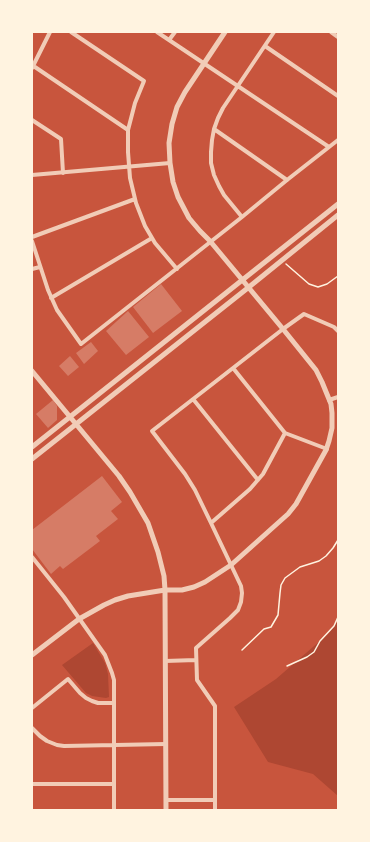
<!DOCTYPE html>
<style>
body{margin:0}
#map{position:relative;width:370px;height:842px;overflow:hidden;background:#c8553d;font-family:Overpass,sans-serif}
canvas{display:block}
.frame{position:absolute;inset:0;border:33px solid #fff3e0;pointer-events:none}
</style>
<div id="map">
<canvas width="370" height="842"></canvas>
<div class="frame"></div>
</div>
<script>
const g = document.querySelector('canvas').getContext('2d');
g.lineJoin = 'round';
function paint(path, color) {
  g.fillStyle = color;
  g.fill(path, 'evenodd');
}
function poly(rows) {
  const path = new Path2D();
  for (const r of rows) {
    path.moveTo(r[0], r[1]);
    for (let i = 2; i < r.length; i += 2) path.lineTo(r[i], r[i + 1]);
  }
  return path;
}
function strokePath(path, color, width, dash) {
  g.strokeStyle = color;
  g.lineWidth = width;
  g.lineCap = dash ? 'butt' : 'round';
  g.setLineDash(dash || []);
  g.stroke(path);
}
paint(poly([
 [338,621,338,796,313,774,268,762,234,707,276,679,328,634],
 [93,643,105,663,108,674,109,697,106,698,92,696,86,693,62,665]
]), '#ae4732');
paint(poly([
 [161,284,182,311,153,333,133,307],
 [128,311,149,337,126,355,106,331],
 [91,342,98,351,84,364,76,353],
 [70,356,79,367,68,376,59,366],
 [53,400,57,406,57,420,48,428,36,414],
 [102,476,122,502,111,511,118,519,96,536,100,541,63,569,60,566,51,574,32,549,32,530]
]), '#d67c66');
strokePath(poly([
 [286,264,309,284,318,287,327,284,338,276],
 [242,650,264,629,271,627,278,615,280,593,281,585,285,578,300,567,319,561,326,556,333,548,338,540],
 [287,666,307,657,314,652,320,641,334,626,338,617]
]), '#fff3e0', 1.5);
strokePath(poly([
 [71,32,144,81,135,103,128,130,128,152,130,178,136,203,145,226,155,243,177,269],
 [157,32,329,147],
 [331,32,338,37],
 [169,40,175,32],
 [265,46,338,96],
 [32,65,128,130],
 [32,68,50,32],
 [32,120,61,139,63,173],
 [214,129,287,180],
 [32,175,170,163],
 [242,217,224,195,219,186,214,175,211,163,211,152,212,140,214,129,218,118,223,108,274,32],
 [32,237,135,199],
 [32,241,48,290,57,310,81,344,242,217,287,180,338,140],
 [32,269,40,267],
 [51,298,152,238],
 [233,368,285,433,327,449],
 [193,399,258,480],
 [329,400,338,397],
 [211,523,250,489,263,474,285,433],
 [32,557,64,597,105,655,112,673,114,680,114,810],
 [165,661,196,660],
 [32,708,68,679,80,693,86,698,92,701,98,703,114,703],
 [32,728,40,736,47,741,57,745,64,746,166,744],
 [32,784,114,784],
 [166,800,215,800],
 [215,810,215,706,197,680,196,648,230,618,238,610,241,602,242,593,241,586,211,523,195,490,185,474,152,431,233,368,283,329,304,314,334,327,338,331]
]), '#f1ccb7', 4);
strokePath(poly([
 [32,371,119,476,130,492,148,523,158,552,164,576,165,590,166,810],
 [32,447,338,204],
 [32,459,249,287,338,215],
 [32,655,79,619,104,605,115,600,128,596,165,590,182,590,194,587,205,582,231,565,288,514,296,504,326,450,329,441,332,428,332,413,331,404,322,382,316,370,283,329,210,241,200,231,189,218,178,197,173,182,170,163,169,143,172,124,177,107,185,92,225,32]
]), '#f1ccb7', 5);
</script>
